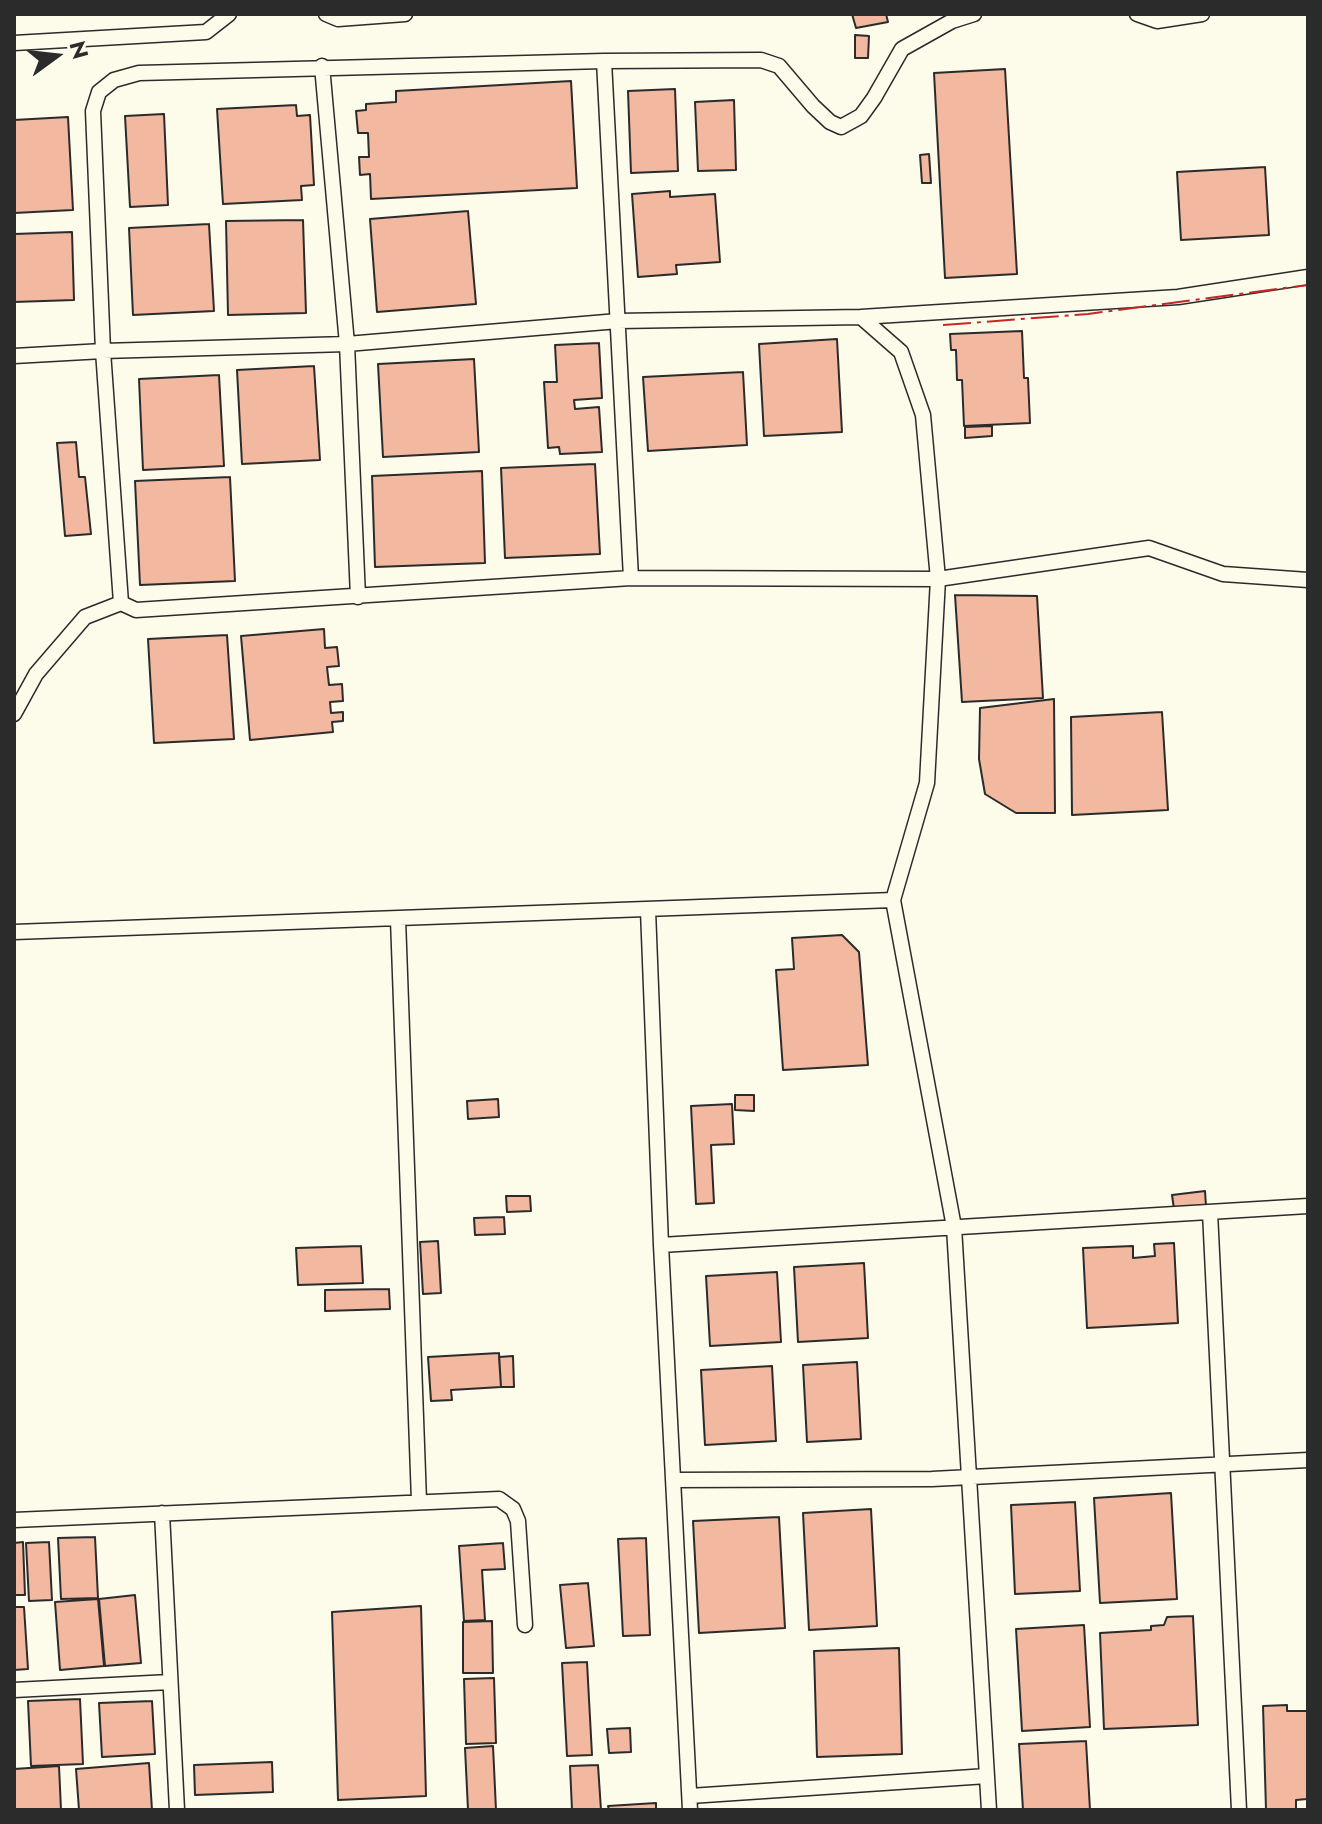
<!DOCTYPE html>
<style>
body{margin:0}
#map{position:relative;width:1322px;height:1824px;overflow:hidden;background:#fdfbea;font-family:Jost,sans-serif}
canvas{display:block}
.frame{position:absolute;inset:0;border:16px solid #2b2b2b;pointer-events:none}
.north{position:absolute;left:16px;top:16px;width:80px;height:80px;-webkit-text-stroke:6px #fdfbea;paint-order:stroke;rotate:75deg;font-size:22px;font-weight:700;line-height:32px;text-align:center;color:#2b2b2b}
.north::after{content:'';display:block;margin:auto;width:28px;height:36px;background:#2b2b2b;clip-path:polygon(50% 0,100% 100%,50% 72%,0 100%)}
</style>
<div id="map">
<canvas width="1322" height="1824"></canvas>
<div class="frame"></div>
<div class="north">N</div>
</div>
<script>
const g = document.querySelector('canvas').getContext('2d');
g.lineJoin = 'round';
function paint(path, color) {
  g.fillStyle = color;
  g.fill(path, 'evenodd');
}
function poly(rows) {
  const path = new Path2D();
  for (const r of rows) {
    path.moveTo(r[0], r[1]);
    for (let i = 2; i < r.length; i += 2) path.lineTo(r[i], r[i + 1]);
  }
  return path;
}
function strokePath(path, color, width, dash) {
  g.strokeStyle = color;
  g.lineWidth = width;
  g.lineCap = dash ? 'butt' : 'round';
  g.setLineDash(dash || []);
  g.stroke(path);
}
const building = poly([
 [852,14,886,14,888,22,856,28,852,14],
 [855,35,869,36,868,58,855,58,855,35],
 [1005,69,1017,274,945,278,934,73,1005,69],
 [571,81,577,188,371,199,370,174,360,175,359,157,369,157,368,133,358,133,356,111,366,110,366,104,396,102,396,91,571,81],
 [675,89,678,171,631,173,628,91,675,89],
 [734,100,736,170,698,171,695,102,734,100],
 [296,105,297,116,310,115,314,185,301,186,302,200,223,204,217,109,296,105],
 [164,114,168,205,130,207,125,116,164,114],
 [68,117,73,210,14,213,14,120,68,117],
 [929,154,931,183,922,183,920,155,929,154],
 [1265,167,1269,235,1181,240,1177,172,1265,167],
 [670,191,670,197,715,194,720,262,676,265,677,274,638,277,632,194,670,191],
 [468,211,476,304,377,312,370,219,468,211],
 [303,220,306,313,228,315,226,221,303,220],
 [209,224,214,311,133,315,129,228,209,224],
 [72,232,74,300,14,302,14,234,72,232],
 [1022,331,1024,378,1028,378,1030,423,964,426,962,380,957,380,956,350,951,350,950,334,1022,331],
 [837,339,842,432,764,436,759,344,837,339],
 [599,343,602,398,574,400,575,409,599,407,602,452,560,454,559,447,548,448,544,382,557,382,555,345,599,343],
 [474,359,479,452,383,457,378,364,474,359],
 [314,366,320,460,242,464,237,370,314,366],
 [743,372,747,445,648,451,643,377,743,372],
 [219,375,224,466,143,470,139,379,219,375],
 [992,426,992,436,965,438,965,427,992,426],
 [76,442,79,477,85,477,91,534,65,536,57,443,76,442],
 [595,464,600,554,505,558,501,468,595,464],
 [482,471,485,563,375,567,372,476,482,471],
 [230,477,235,581,140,585,135,481,230,477],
 [955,595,1037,596,1043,698,962,702,955,595],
 [324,629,325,648,337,647,339,666,327,667,329,685,342,684,343,701,330,702,331,713,343,712,343,721,332,722,333,732,250,740,241,636,324,629],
 [227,635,234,739,154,743,148,639,227,635],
 [1054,699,1055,813,1016,813,985,794,979,759,980,708,1054,699],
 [1162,712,1168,810,1072,815,1071,717,1162,712],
 [842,935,859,952,868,1065,783,1070,776,970,794,969,792,938,842,935],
 [735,1095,754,1095,754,1111,735,1110,735,1095],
 [498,1099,499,1117,468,1119,467,1101,498,1099],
 [732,1104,734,1144,711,1145,714,1203,696,1204,691,1106,732,1104],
 [1205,1191,1206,1206,1174,1209,1172,1195,1205,1191],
 [506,1196,530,1196,531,1211,507,1212,506,1196],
 [504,1217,505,1234,475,1235,474,1218,504,1217],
 [438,1241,441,1293,423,1294,420,1242,438,1241],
 [1174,1243,1178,1323,1087,1328,1083,1248,1133,1246,1133,1258,1155,1256,1154,1244,1174,1243],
 [361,1246,363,1283,298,1285,296,1248,361,1246],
 [864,1263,868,1338,798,1342,794,1267,864,1263],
 [777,1272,781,1342,710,1346,706,1276,777,1272],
 [389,1289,390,1309,325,1311,325,1290,389,1289],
 [499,1353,501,1387,451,1390,452,1400,431,1401,428,1357,499,1353],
 [513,1356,514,1387,501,1387,499,1357,513,1356],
 [857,1362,861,1439,807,1442,803,1365,857,1362],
 [772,1366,776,1441,705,1445,701,1370,772,1366],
 [1171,1493,1177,1599,1100,1603,1094,1498,1171,1493],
 [1075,1502,1080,1591,1015,1594,1011,1505,1075,1502],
 [871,1509,877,1626,809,1630,803,1513,871,1509],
 [779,1517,785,1628,699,1633,693,1521,779,1517],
 [95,1537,98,1598,61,1599,58,1538,95,1537],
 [646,1538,650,1635,623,1636,618,1539,646,1538],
 [23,1542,25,1595,14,1595,14,1543,23,1542],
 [49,1542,52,1600,29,1601,26,1543,49,1542],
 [503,1543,505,1569,482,1570,485,1620,464,1621,459,1546,503,1543],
 [588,1583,594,1646,566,1648,560,1585,588,1583],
 [135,1595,141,1663,105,1666,99,1599,135,1595],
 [98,1599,104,1666,60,1670,55,1602,98,1599],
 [421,1606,426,1796,338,1800,332,1612,421,1606],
 [14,1607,24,1607,28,1669,14,1670,14,1607],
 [1193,1616,1198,1725,1104,1729,1100,1633,1151,1630,1151,1626,1164,1625,1167,1617,1193,1616],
 [492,1621,493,1673,463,1673,463,1622,492,1621],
 [1084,1625,1090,1727,1022,1731,1016,1629,1084,1625],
 [899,1648,902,1754,817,1757,814,1651,899,1648],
 [587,1662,592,1755,567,1756,562,1663,587,1662],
 [494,1678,496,1743,466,1744,464,1679,494,1678],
 [80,1699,83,1764,31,1766,28,1701,80,1699],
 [152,1701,155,1754,102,1757,99,1703,152,1701],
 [1287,1705,1287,1711,1308,1711,1307,1799,1296,1800,1296,1810,1266,1810,1263,1706,1287,1705],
 [630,1728,631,1752,609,1753,607,1729,630,1728],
 [1086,1741,1090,1810,1023,1810,1019,1744,1086,1741],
 [493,1746,496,1810,468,1810,465,1748,493,1746],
 [272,1762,273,1792,195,1795,194,1765,272,1762],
 [149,1763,152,1810,79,1810,76,1769,149,1763],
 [598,1765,601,1810,572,1810,570,1766,598,1765],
 [59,1766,61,1810,14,1810,14,1769,59,1766],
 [656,1803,656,1810,609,1810,608,1806,656,1803]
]);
paint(building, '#f2b8a0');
strokePath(building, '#2b2b2b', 2);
const minor = poly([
 [326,14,338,19,405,14],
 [1137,14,1157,21,1202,14],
 [14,43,206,32,229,14],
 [604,61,761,60,779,66,813,106,830,122,841,127,861,116,874,98,902,49,952,21,974,14],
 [322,66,347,344,358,597],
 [861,317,1178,297,1308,277],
 [14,356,103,351,347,344,618,321,861,317,901,352,923,415,938,579,927,783,893,900,954,1227,989,1810],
 [121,603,103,351,93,111,99,92,114,80,139,73,604,61,631,578],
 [14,714,36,674,85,617,121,603,136,610,631,578,938,579,1149,548,1223,574,1308,580],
 [648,910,661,1245,690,1810],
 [398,919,419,1501],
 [14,932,893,900],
 [1210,1212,1239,1810],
 [661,1245,1308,1206],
 [674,1480,932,1479,1308,1460],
 [162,1513,177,1810],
 [14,1520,499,1499,513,1509,518,1521,525,1625],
 [14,1690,170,1682],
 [690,1796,987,1776]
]);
strokePath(minor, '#2b2b2b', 17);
strokePath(minor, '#fdfbea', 14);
strokePath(poly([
 [943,325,1088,314,1308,285]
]), '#c62828', 2, [28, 6, 4, 6]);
</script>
